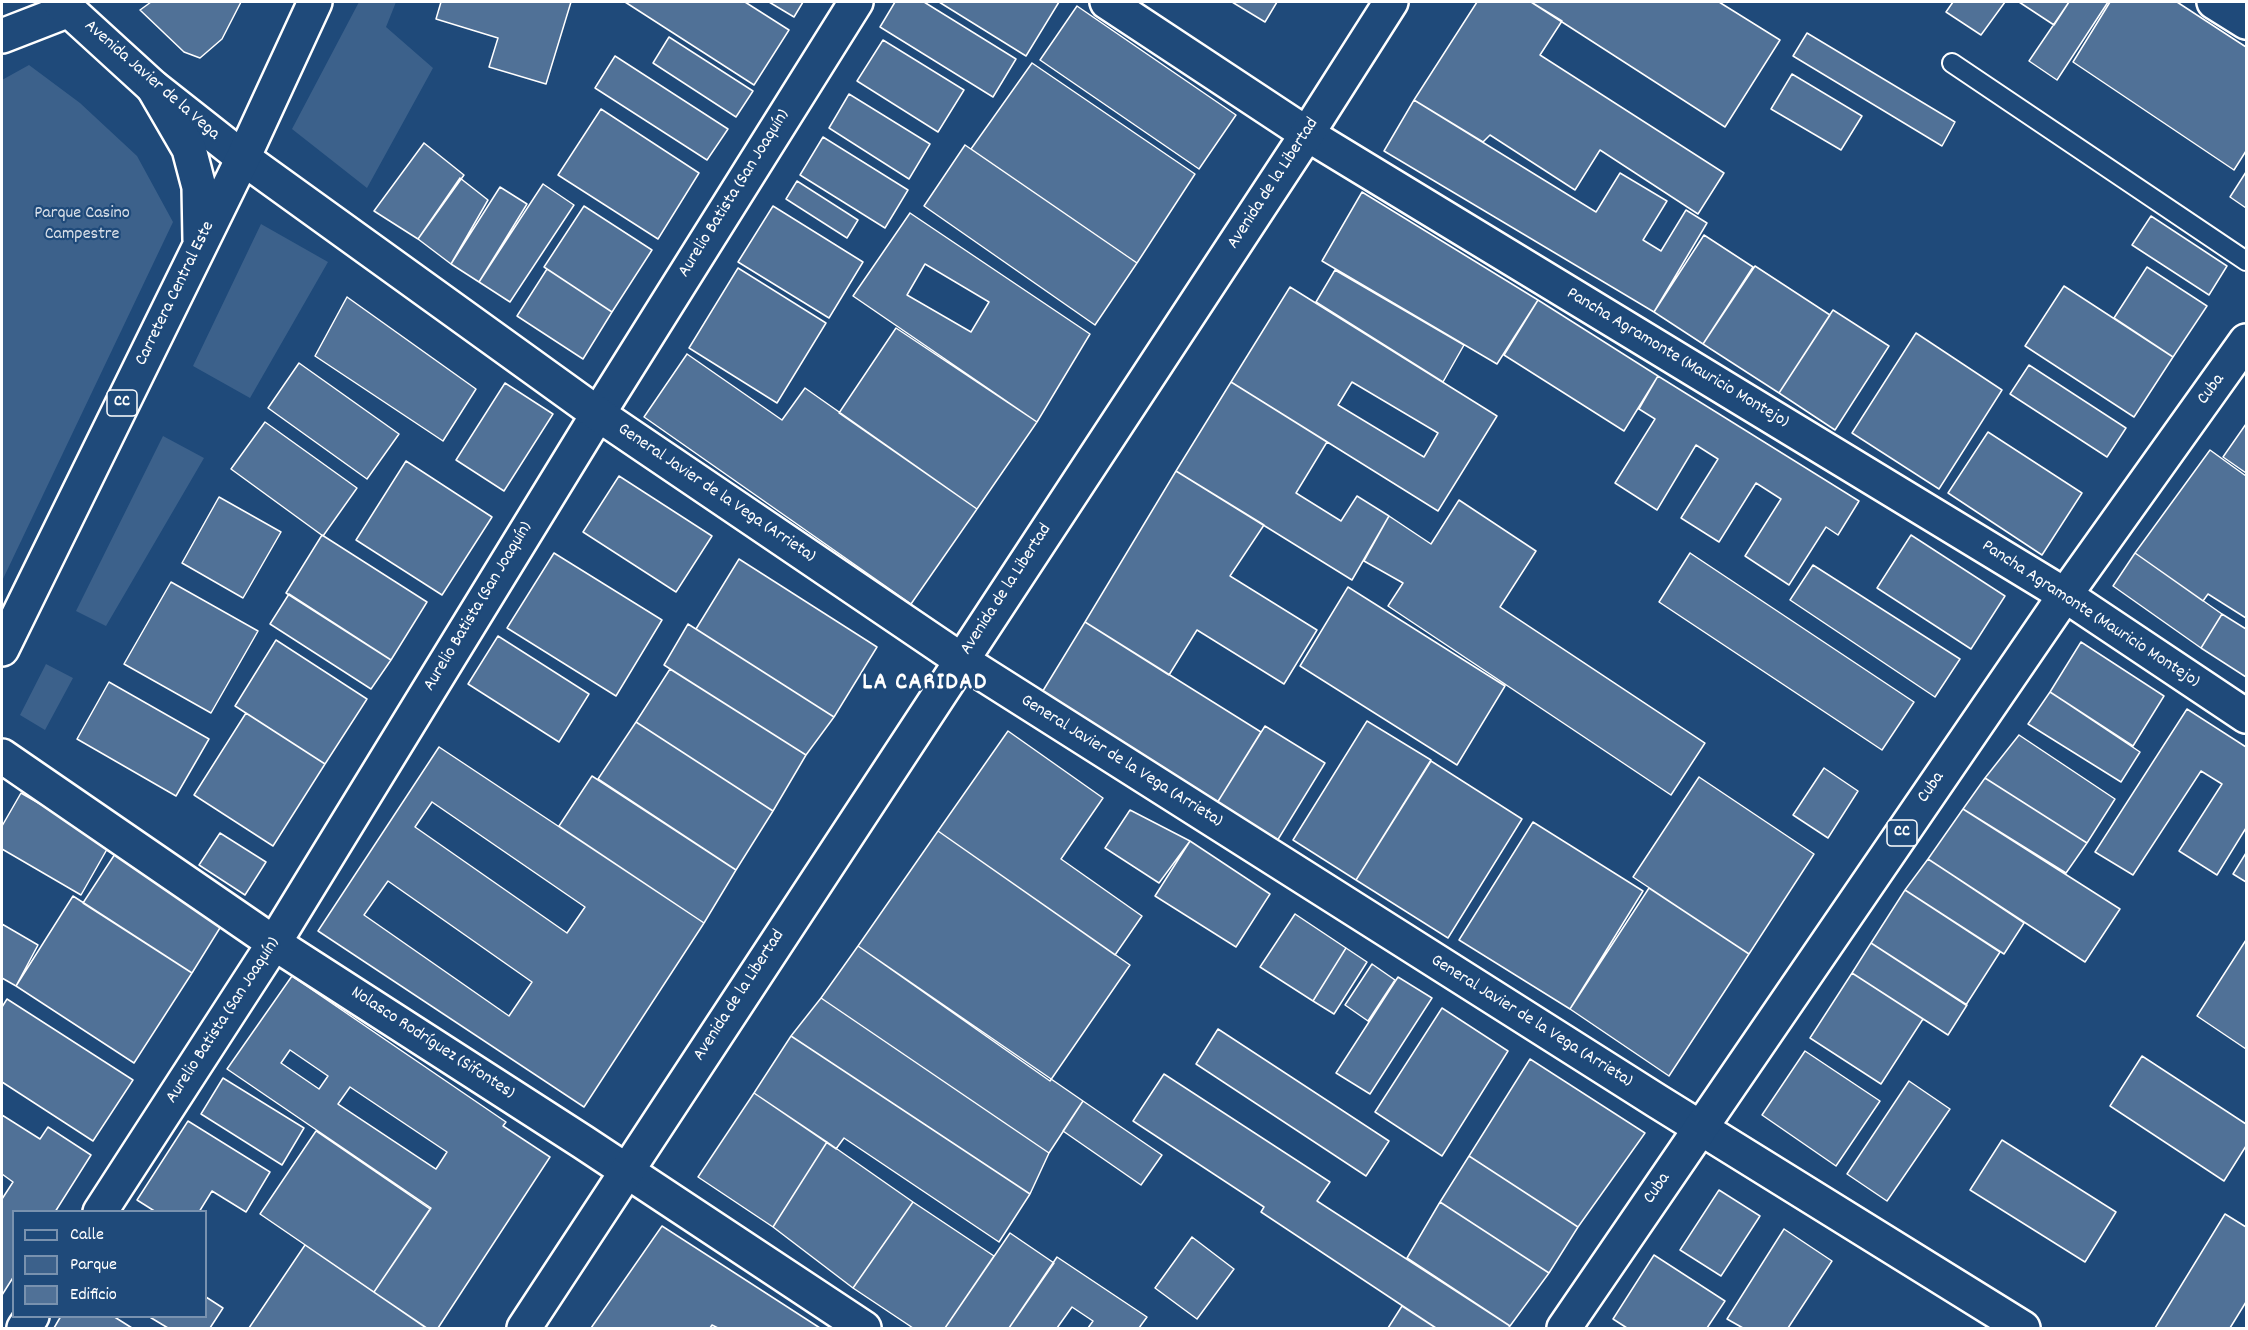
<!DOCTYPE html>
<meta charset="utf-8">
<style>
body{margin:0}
#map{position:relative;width:2248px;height:1330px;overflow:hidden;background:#1f4a7a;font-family:Dekko,sans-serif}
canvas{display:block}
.frame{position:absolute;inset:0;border:3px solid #fff;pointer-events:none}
.legend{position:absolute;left:12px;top:1210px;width:195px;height:108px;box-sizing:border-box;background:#1f4a7a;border:2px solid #7992af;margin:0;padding:8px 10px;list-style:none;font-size:18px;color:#fff}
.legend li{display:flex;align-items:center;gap:12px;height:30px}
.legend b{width:30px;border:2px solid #7992af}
</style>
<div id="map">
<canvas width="2248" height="1330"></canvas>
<div class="frame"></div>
<ul class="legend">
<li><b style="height:8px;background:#1f4a7a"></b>Calle</li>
<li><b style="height:16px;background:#3c618b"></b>Parque</li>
<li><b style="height:16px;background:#507197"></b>Edificio</li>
</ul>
</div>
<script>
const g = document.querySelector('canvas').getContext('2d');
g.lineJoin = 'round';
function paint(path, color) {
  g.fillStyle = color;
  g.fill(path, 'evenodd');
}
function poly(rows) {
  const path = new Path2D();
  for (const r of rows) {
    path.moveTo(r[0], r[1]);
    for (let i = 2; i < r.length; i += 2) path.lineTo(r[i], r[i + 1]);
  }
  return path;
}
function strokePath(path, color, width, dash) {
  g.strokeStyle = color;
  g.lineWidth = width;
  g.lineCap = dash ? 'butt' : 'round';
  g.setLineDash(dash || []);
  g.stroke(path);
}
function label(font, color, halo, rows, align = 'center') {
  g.font = font + ' Dekko,sans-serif';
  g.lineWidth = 4.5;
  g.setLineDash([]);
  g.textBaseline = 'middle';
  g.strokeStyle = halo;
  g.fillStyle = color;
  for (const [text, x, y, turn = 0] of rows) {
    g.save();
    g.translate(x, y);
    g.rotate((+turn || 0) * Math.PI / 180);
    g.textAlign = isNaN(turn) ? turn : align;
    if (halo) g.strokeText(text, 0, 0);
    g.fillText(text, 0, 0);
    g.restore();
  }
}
paint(poly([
 [359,2,396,2,386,27,433,68,367,188,292,129],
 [29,65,80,103,137,156,173,222,2,581,2,80],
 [261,224,328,262,250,398,193,366],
 [163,436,204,458,106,626,76,611],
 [46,664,73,678,45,730,20,715]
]), '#3c618b');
const building = poly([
 [151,2,241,2,222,39,200,58,184,52,140,10,151,2],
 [441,2,571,2,546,84,489,67,498,38,436,19,441,2],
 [625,2,745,2,789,30,754,85,625,2],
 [769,2,803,2,794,17,769,2],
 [895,2,924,2,1016,59,993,97,880,27,895,2],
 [939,2,1059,2,1026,56,939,2],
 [1232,2,1277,2,1265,22,1232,2],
 [1477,2,1531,2,1562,21,1540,55,1724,173,1698,214,1600,150,1575,190,1490,135,1483,142,1414,100,1477,2],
 [1531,2,1719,2,1780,40,1725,127,1531,2],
 [1953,2,2005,2,1981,35,1946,12,1953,2],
 [2019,2,2069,2,2054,25,2019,2],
 [2069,2,2108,2,2057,80,2029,61,2069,2],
 [2110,2,2177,2,2246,47,2246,151,2234,170,2073,62,2110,2],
 [1077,6,1236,115,1199,169,1040,60,1077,6],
 [1807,33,1955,122,1942,146,1793,56,1807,33],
 [669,37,753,91,736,117,653,63,669,37],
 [883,40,964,90,938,132,857,81,883,40],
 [615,56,728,129,707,160,595,88,615,56],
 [1032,63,1195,174,1137,263,971,149,1032,63],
 [1792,74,1862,116,1841,150,1771,109,1792,74],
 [849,94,930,144,909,179,829,128,849,94],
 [1414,100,1596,212,1620,173,1667,201,1643,240,1661,251,1686,210,1707,223,1654,312,1384,151,1414,100],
 [601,109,699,173,658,239,558,175,601,109],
 [823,137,908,190,885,228,800,175,823,137],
 [424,143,464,175,418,239,374,211,424,143],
 [965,145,1137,263,1095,325,924,206,965,145],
 [2246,172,2246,208,2230,197,2246,172],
 [460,178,488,200,451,264,418,239,460,178],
 [797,181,858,220,847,238,786,199,797,181],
 [543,184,574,205,510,302,479,282,543,184],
 [500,187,527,204,479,282,451,264,500,187],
 [1362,192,1538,300,1497,364,1322,261,1362,192],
 [584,206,652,250,612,312,544,267,584,206],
 [773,206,863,262,829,318,738,262,773,206],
 [910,213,1090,334,1037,422,853,296,910,213],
 [925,264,989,302,971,332,907,295,925,264],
 [2151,216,2227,266,2209,295,2132,245,2151,216],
 [1704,235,1753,267,1703,344,1654,312,1704,235],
 [1755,266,1830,315,1779,393,1703,344,1755,266],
 [2147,267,2207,306,2173,357,2114,318,2147,267],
 [738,268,826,323,777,403,689,348,738,268],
 [547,269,612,312,583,359,517,316,547,269],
 [1335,270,1464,345,1443,382,1316,302,1335,270],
 [2064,286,2173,357,2134,417,2025,346,2064,286],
 [1290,287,1497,416,1438,511,1231,382,1290,287],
 [1352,382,1438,433,1424,457,1338,405,1352,382],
 [347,297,476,389,443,441,315,356,347,297],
 [1538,300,1658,376,1624,431,1504,355,1538,300],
 [1833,310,1889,346,1835,430,1779,393,1833,310],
 [896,328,1037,422,977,509,839,413,896,328],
 [1916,333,2002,390,1939,489,1852,433,1916,333],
 [687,354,782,420,805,388,977,509,911,604,644,417,687,354],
 [299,363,399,434,367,479,268,408,299,363],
 [2029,365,2126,428,2107,457,2010,394,2029,365],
 [1658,376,1859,501,1838,535,1826,527,1789,585,1745,556,1781,499,1756,483,1719,542,1681,518,1718,459,1696,445,1657,510,1615,483,1655,419,1639,409,1658,376],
 [1231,382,1327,442,1296,493,1341,521,1357,496,1389,516,1352,580,1176,471,1231,382],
 [505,383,553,414,504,491,456,460,505,383],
 [265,422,357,488,323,536,231,469,265,422],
 [2246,424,2246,473,2223,457,2246,424],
 [1988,432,2082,493,2042,555,1948,493,1988,432],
 [2210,450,2246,476,2246,618,2208,594,2203,601,2135,553,2210,450],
 [406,461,492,517,442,595,356,540,406,461],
 [1176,471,1264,525,1230,576,1317,630,1284,684,1197,630,1169,675,1085,622,1176,471],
 [619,476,712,536,676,592,583,532,619,476],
 [219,497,281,532,243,598,182,563,219,497],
 [1459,500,1536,551,1500,607,1705,743,1671,795,1388,606,1403,583,1364,561,1389,516,1431,544,1459,500],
 [322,535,427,602,391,660,286,593,322,535],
 [1911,535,2005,596,1971,649,1877,588,1911,535],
 [554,553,662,620,616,696,507,628,554,553],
 [1690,553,1914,702,1882,750,1659,602,1690,553],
 [2135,553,2222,614,2201,648,2113,586,2135,553],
 [739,559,877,647,834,717,696,629,739,559],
 [1813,565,1960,659,1935,697,1790,600,1813,565],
 [171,582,258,631,211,713,124,664,171,582],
 [1348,587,1505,686,1457,765,1300,666,1348,587],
 [289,594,391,660,371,689,270,624,289,594],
 [2222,614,2246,629,2246,677,2201,648,2222,614],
 [1085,622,1261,732,1217,803,1041,694,1085,622],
 [688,624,834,717,806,755,664,665,688,624],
 [498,636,589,694,559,742,468,684,498,636],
 [276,640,367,699,325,764,235,706,276,640],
 [2081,642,2164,696,2133,746,2050,692,2081,642],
 [670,669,806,755,773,811,636,722,670,669],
 [109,682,209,739,176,796,77,739,109,682],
 [2050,692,2140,752,2121,782,2028,724,2050,692],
 [2187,709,2246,747,2246,828,2217,875,2179,851,2222,784,2201,771,2133,875,2095,852,2187,709],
 [246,713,325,764,273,846,194,795,246,713],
 [1367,721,1431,760,1356,880,1293,840,1367,721],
 [636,722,773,811,736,870,598,779,636,722],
 [1265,726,1325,763,1277,841,1217,803,1265,726],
 [1008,731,1103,798,1061,859,1142,916,1115,955,938,831,1008,731],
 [2019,735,2115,799,2087,843,1985,778,2019,735],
 [439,747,704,923,584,1107,318,931,439,747],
 [432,802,585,907,567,933,415,827,432,802],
 [388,881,532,982,509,1016,364,915,388,881],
 [1431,761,1522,819,1448,938,1356,880,1431,761],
 [1824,768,1858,791,1828,838,1793,815,1824,768],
 [592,776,736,870,704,923,559,826,592,776],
 [1699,777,1814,854,1749,954,1633,877,1699,777],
 [1985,778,2087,843,2066,873,1963,809,1985,778],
 [21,793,110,844,81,895,2,849,2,826,21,793],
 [1963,809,2120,909,2085,962,1928,859,1963,809],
 [1130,810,1190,841,1159,883,1105,848,1130,810],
 [1533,822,1643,891,1570,1009,1459,940,1533,822],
 [938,831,1130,965,1050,1081,858,946,938,831],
 [220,833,266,862,245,895,199,865,220,833],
 [1190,841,1270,894,1236,947,1155,896,1190,841],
 [2246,853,2246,882,2233,874,2246,853],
 [115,854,223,923,192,973,83,903,115,854],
 [1928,859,2024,923,2004,954,1905,890,1928,859],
 [1649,888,1749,954,1669,1076,1570,1009,1649,888],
 [1905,890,2000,952,1966,1005,1871,943,1905,890],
 [73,896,192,973,134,1063,16,986,73,896],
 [1295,914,1346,948,1313,1001,1260,967,1295,914],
 [2,924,38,945,16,986,2,978,2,924],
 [2246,940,2246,1049,2197,1016,2246,940],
 [1871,943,1967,1005,1948,1035,1852,973,1871,943],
 [858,946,1083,1101,1049,1153,821,998,858,946],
 [1346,948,1367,962,1334,1014,1313,1001,1346,948],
 [1372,964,1395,980,1368,1021,1345,1005,1372,964],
 [1852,973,1923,1019,1881,1084,1810,1038,1852,973],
 [292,976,506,1122,503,1126,550,1157,438,1328,427,1328,374,1292,431,1208,227,1069,292,976],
 [290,1050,328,1076,319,1089,281,1063,290,1050],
 [350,1087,447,1152,436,1169,338,1104,350,1087],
 [1398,977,1432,998,1370,1094,1336,1073,1398,977],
 [821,998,1049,1153,1030,1194,791,1036,821,998],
 [7,999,133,1080,93,1141,2,1082,2,1007,7,999],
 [1442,1008,1508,1051,1442,1156,1375,1112,1442,1008],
 [1218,1029,1389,1141,1366,1176,1196,1064,1218,1029],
 [791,1036,1030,1194,999,1242,844,1138,836,1149,754,1093,791,1036],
 [1805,1051,1880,1101,1836,1166,1762,1115,1805,1051],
 [2142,1056,2246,1124,2246,1146,2224,1181,2110,1106,2142,1056],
 [1530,1059,1645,1133,1578,1227,1469,1156,1530,1059],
 [1164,1074,1330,1182,1317,1201,1510,1326,1508,1328,1436,1328,1261,1212,1264,1207,1133,1121,1164,1074],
 [223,1078,304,1128,282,1165,201,1114,223,1078],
 [1909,1081,1950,1109,1887,1201,1847,1174,1909,1081],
 [754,1093,827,1142,773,1227,698,1177,754,1093],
 [1083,1101,1162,1155,1141,1185,1063,1131,1083,1101],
 [2,1115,40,1139,48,1127,91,1155,55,1212,14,1212,14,1276,2,1295,2,1199,13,1182,2,1174,2,1115],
 [188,1121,270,1172,246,1212,212,1191,199,1212,156,1212,137,1200,188,1121],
 [316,1131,430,1209,374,1292,260,1214,316,1131],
 [2002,1140,2116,1212,2085,1262,1970,1190,2002,1140],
 [827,1142,913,1202,853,1288,773,1227,827,1142],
 [1469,1156,1578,1227,1549,1273,1440,1202,1469,1156],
 [1719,1190,1760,1216,1721,1276,1680,1250,1719,1190],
 [913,1202,994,1256,945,1328,913,1328,853,1288,913,1202],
 [1440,1202,1549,1273,1510,1326,1407,1258,1440,1202],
 [2225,1214,2246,1227,2246,1302,2230,1328,2155,1328,2225,1214],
 [662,1226,820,1328,718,1328,712,1325,710,1328,591,1328,662,1226],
 [1784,1229,1832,1261,1788,1328,1743,1328,1727,1319,1784,1229],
 [1010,1233,1054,1263,1009,1328,945,1328,1010,1233],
 [1192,1237,1234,1269,1197,1319,1155,1288,1192,1237],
 [305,1245,426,1328,249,1328,305,1245],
 [1654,1255,1725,1301,1707,1328,1627,1328,1613,1319,1654,1255],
 [1057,1257,1147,1317,1139,1328,1088,1328,1093,1321,1072,1307,1057,1328,1009,1328,1057,1257],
 [206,1297,223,1308,210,1328,168,1328,148,1316,206,1316,206,1297],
 [1402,1306,1436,1328,1388,1328,1402,1306],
 [61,1316,113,1316,132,1328,54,1328,61,1316]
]);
paint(building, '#507197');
strokePath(building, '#fff', 1.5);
const service = poly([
 [1952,63,2246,261]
]);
const minor = poly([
 [1107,2,1307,134,2065,595,2246,716],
 [2,36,69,10],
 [2,756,274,943,583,1142,864,1328],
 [100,1212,274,943,598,414,856,2],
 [24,1328,32,1316]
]);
const tertiary = poly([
 [2214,2,2246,22]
]);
const secondary = poly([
 [60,2,153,87,243,158,598,414,961,660,1657,1101,2023,1328],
 [524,1328,1307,134,1391,2]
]);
const primary = poly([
 [153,87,189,149,199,187,200,240],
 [2,649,243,158,315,2],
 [1564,1328,2065,595,2246,341]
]);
strokePath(service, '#fff', 22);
strokePath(minor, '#fff', 38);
strokePath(tertiary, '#fff', 38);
strokePath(secondary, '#fff', 38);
strokePath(primary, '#fff', 38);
strokePath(service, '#1f4a7a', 18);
strokePath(minor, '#1f4a7a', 33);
strokePath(tertiary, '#1f4a7a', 33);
strokePath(secondary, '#1f4a7a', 33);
strokePath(primary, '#1f4a7a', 33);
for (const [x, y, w] of [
 [122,403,30],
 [1902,833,30]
]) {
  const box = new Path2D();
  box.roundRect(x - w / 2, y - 13, w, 26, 4.5);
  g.fillStyle = '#1f4a7a';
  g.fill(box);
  strokePath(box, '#fff', 1.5);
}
label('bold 16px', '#fff', null, [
 ["CC",122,403],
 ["CC",1902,833]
]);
label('18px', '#fff', '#1f4a7a', [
 ["Avenida Javier de la Vega",151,81,41],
 ["Avenida de la Libertad",1274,184,-57],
 ["Aurelio Batista (San Joaquín)",735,194,-58],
 ["Carretera Central Este",176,294,-64],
 ["Pancha Agramonte (Mauricio Montejo)",1677,359,31],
 ["Cuba",2212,390,-54],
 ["General Javier de la Vega (Arrieta)",716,494,34],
 ["Avenida de la Libertad",1007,590,-57],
 ["Aurelio Batista (San Joaquín)",479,607,-59],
 ["Pancha Agramonte (Mauricio Montejo)",2090,615,33],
 ["General Javier de la Vega (Arrieta)",1121,762,32],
 ["Cuba",1932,788,-55],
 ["Avenida de la Libertad",740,996,-57],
 ["Aurelio Batista (San Joaquín)",224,1021,-57],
 ["General Javier de la Vega (Arrieta)",1531,1022,32],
 ["Nolasco Rodríguez (Sifontes)",432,1044,33],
 ["Cuba",1658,1189,-56]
]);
label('18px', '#d8dfe8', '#1f4a7a', [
 ["Parque Casino",82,215],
 ["Campestre",82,236]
]);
g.letterSpacing = '1.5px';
label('bold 24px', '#fff', '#1f4a7a', [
 ["LA CARIDAD",925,685]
]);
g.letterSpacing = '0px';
</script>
